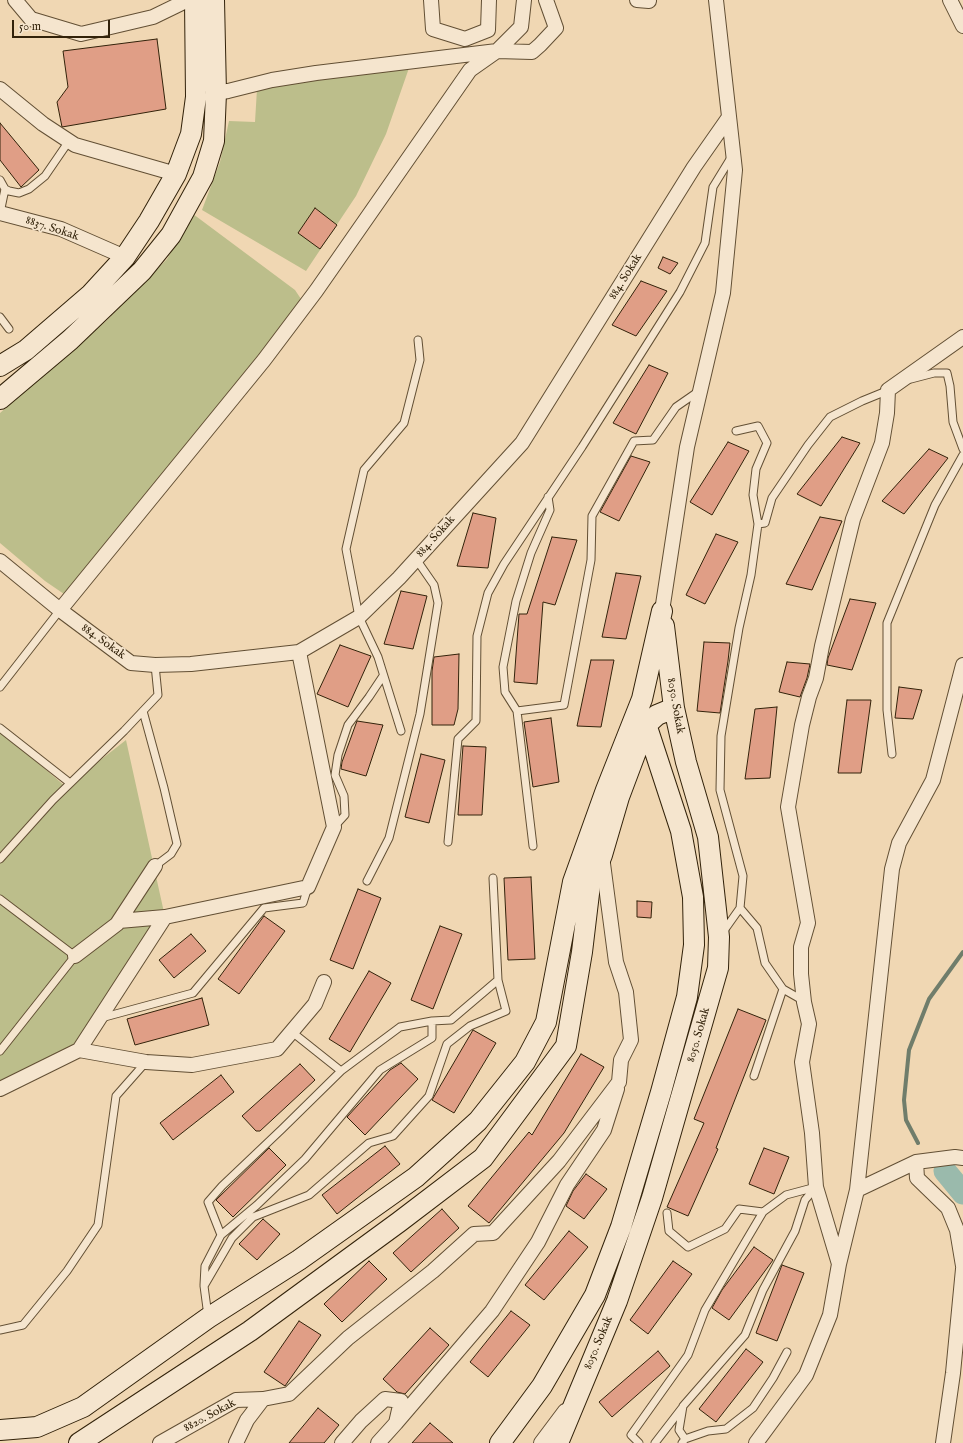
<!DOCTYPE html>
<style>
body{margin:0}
#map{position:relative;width:963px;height:1443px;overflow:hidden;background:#f0d7b3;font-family:"IM FELL English",serif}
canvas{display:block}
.scale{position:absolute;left:12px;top:20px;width:98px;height:18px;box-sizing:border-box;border:2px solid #32220a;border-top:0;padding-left:5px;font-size:12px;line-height:14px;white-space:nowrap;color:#32220a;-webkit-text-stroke:3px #f5e5ce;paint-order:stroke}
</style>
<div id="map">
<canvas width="963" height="1443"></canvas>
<div class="scale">50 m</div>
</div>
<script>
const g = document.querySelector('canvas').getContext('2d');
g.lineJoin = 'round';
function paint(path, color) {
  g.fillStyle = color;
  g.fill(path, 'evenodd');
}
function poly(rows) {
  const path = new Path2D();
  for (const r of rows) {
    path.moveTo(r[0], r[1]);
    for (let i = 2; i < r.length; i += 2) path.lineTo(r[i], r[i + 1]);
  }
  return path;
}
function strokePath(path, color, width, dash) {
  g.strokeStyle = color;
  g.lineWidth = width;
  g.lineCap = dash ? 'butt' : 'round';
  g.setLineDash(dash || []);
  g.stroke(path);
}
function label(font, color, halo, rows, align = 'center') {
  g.font = font + ' "IM FELL English",serif';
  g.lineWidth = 3.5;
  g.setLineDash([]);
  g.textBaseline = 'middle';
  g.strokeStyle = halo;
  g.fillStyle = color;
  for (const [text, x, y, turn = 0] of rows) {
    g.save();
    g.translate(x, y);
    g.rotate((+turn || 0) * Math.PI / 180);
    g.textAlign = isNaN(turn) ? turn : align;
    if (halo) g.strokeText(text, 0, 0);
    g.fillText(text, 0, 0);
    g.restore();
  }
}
paint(poly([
 [409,68,386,134,356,196,306,271,202,210,220,162,229,121,255,122,257,89,324,77],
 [193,214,295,290,301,299,291,314,265,348,108,543,64,594,45,581,0,543,0,413,106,321,167,259],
 [0,730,66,787,126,740,165,917,72,1052,0,1088]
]), '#bcbe8b');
strokePath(poly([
 [918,1143,906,1120,904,1100,909,1050,929,999,963,952]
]), '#707d6b', 4);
strokePath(poly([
 [945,1171,963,1193]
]), '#9abaac', 23);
const building = poly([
 [157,39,166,109,62,127,57,102,68,87,63,51,157,39],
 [0,123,39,170,21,187,0,160,0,123],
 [315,208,337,225,320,249,298,233,315,208],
 [663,257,678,263,670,274,658,268,663,257],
 [641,281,667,291,636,336,612,325,641,281],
 [649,365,668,373,636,434,613,423,649,365],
 [842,437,860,443,821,506,797,494,842,437],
 [728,442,749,451,712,515,690,502,728,442],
 [929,449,948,458,904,514,882,501,929,449],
 [631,456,650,462,619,521,600,512,631,456],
 [473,513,496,518,488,568,457,566,473,513],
 [820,517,842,521,812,590,786,584,820,517],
 [716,534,738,542,705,604,686,595,716,534],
 [552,537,577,540,555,605,543,602,537,684,514,682,519,614,527,614,552,537],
 [616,573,641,576,626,639,602,637,616,573],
 [401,591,427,596,413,649,384,644,401,591],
 [850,599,876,603,852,670,827,665,828,658,850,599],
 [704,642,730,643,728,661,720,713,697,711,704,642],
 [340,645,371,656,348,707,317,694,340,645],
 [459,654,458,709,454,725,432,725,432,671,434,657,459,654],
 [591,660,614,660,601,727,577,726,591,660],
 [787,662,810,664,807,678,800,697,779,692,787,662],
 [899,687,922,690,913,719,895,718,899,687],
 [847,700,871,700,861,773,838,773,847,700],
 [777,707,770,778,745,779,755,709,777,707],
 [551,718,559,782,533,787,524,722,551,718],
 [357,721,383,725,366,776,341,769,342,762,357,721],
 [463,746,486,747,482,815,458,815,463,746],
 [421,754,445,760,429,823,405,817,421,754],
 [531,877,535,959,508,960,504,878,531,877],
 [358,889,381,898,353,969,330,960,358,889],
 [637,901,652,902,651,918,637,917,637,901],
 [264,916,285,931,239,994,218,979,264,916],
 [440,926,462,934,433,1009,411,1000,440,926],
 [191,934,206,951,174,978,159,960,191,934],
 [369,971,391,983,350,1052,329,1039,369,971],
 [202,998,209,1025,135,1045,127,1019,202,998],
 [738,1009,766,1020,716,1148,718,1149,688,1216,667,1207,704,1123,694,1119,738,1009],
 [473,1030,496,1043,454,1113,432,1100,473,1030],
 [581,1054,604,1067,564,1133,489,1223,468,1206,529,1132,532,1135,581,1054],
 [401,1063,418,1079,365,1135,347,1117,390,1070,401,1063],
 [300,1064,315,1080,260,1131,256,1131,242,1116,300,1064],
 [221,1075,234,1092,173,1140,160,1123,221,1075],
 [385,1146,400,1164,337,1214,322,1195,385,1146],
 [269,1148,286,1165,233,1217,216,1200,269,1148],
 [764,1148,789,1157,774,1194,749,1184,764,1148],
 [586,1174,607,1189,584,1219,566,1206,573,1191,586,1174],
 [442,1209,459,1228,411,1272,393,1253,442,1209],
 [263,1219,280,1234,257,1260,239,1244,263,1219],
 [569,1231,588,1247,544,1300,525,1285,569,1231],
 [754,1247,773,1260,729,1320,712,1308,722,1290,754,1247],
 [369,1261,387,1279,342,1322,324,1304,369,1261],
 [673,1261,692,1274,648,1334,630,1320,673,1261],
 [782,1265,804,1273,777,1341,756,1333,782,1265],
 [511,1311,530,1325,488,1377,470,1362,511,1311],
 [299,1321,321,1335,285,1386,264,1372,299,1321],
 [430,1328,449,1345,405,1394,397,1392,383,1379,430,1328],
 [746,1349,763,1362,716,1422,699,1409,746,1349],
 [658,1351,670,1366,612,1417,599,1402,658,1351],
 [318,1408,339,1425,324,1443,289,1443,318,1408],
 [430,1423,453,1443,412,1443,430,1423]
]);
paint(building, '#e09e86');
strokePath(building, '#32220a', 1);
const lane = poly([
 [0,180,5,189,9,191,19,193,29,189,45,176,69,141],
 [0,213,5,189],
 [0,317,9,329],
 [911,379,934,373,947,373,950,386,953,422,963,449],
 [758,524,765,523,772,498,808,445,830,417,862,401,889,390],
 [0,687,60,610],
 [143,711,164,788,177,844,171,854,155,866],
 [517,711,505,692,503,667,516,601,531,553,550,510,548,497],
 [0,728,70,783],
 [401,731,378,657,359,617,346,549,364,470,404,423,420,360,418,340],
 [892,754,887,710,887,623,935,505,963,455],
 [334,827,345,815,344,796,335,775,338,755,348,725,369,697,383,676],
 [448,842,458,739,476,721,477,636,488,593,504,564,582,447,680,292,705,243,713,187,732,156],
 [533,846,517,711,564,705,591,560,592,516,634,441,653,440,676,407,699,391],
 [0,859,53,800,124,731,158,695,155,665],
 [367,881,389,838,420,714,438,603,434,585,416,559],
 [0,899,75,956,0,1051],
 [740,908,757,928,765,963,783,989,804,1001],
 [723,932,740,908,743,876,720,790,721,736,739,628,751,575,758,524,753,495,756,469,767,443,758,426,736,431],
 [101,1018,193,993,264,908,303,903,308,887],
 [341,1071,400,1027,432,1021,451,1020,498,980,493,878],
 [754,1076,783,989],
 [667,1213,669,1231,688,1247,725,1229,739,1209,763,1212,786,1195,816,1187],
 [221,1235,208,1202,222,1186,282,1129,341,1071,292,1032],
 [204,1285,205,1266,221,1235,257,1205,305,1159,380,1070,432,1038,432,1021],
 [208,1316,204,1286,232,1238,253,1217,309,1195,369,1143,393,1136,429,1096,447,1044,470,1026,506,1011,498,980],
 [0,1330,23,1325,67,1271,98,1225,116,1096,146,1062],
 [685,1439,679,1430,683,1406,745,1335,763,1290,795,1231,805,1200,816,1187],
 [639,1443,631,1435,688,1355,705,1310,763,1212],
 [655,1443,682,1408],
 [682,1443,685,1439,708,1431,726,1429,753,1408,773,1378,787,1352]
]);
const street = poly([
 [15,0,31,19,81,34,153,17,188,0],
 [431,0,433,29,465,39,488,30,489,0],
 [637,0,649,1],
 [950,0,963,26],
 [0,89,43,124,75,145,176,174],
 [216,93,228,91,272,80,316,73,497,51,521,27,524,0],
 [0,213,61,229,125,257],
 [0,561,60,610,131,663,155,665,191,664,299,652,359,617,399,578,522,443,694,167,729,117],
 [60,610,264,360,316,291,470,70,497,51,532,52,540,45,556,28,546,0],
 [662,611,687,447,723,293,735,170,716,0],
 [119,921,165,917],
 [75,956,117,924,155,866],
 [79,1050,165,917,308,887,334,827,299,652],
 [0,1089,79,1050,146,1062,192,1065,277,1049,315,1004,324,982],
 [916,1162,917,1178,948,1208,957,1230,963,1266],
 [857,1190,916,1162,955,1157,963,1158],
 [839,1264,816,1187,812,1133,802,1062,809,1024,804,1002,801,974,801,947,808,923,788,807,802,725,809,697,816,678,822,646,853,519,882,443,887,413,888,390,963,337],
 [396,1423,492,1311,538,1242,567,1185,604,1130,617,1089],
 [160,1443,236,1400,263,1399],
 [236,1443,247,1420,263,1399,289,1394,348,1338,433,1271,474,1234,493,1233,559,1161,619,1082,621,1060,631,1040,626,992,616,962,602,856],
 [342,1443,361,1421,385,1399,401,1401,396,1423,378,1443],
 [541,1443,565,1411],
 [756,1443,806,1375,830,1315,839,1264,857,1190,892,869,899,843,933,780,963,665],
 [943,1443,953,1373,963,1269]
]);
const secondary = poly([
 [0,366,26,350,91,294,125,257,149,221,176,174,191,134,196,97,195,0],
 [0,399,70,340,142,271,171,235,203,177,214,141,216,93,214,0],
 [0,1430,37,1427,83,1407,208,1318,299,1260,416,1177,478,1121,525,1062,546,1022,573,882,606,790,642,699,662,611],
 [79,1443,250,1331,399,1222,483,1158,566,1046,582,952,590,885,602,855,619,797,646,725,657,715,674,708],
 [500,1443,542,1386,595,1295,621,1227,661,1092,687,997,694,945,693,897,681,831,645,721],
 [558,1443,617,1301,652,1198,718,968,719,937,708,837,686,762,674,708,664,626]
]);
strokePath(lane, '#624f34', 9);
strokePath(street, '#624f34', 16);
strokePath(secondary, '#32220a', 22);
strokePath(lane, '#f5e5ce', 7);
strokePath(street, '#f5e5ce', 14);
strokePath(secondary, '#f5e5ce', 20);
label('12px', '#32220a', '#f5e5ce', [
 ["8837. Sokak",52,229,18],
 ["884. Sokak",626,277,-58],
 ["884. Sokak",436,537,-48],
 ["884. Sokak",103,642,36],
 ["8050. Sokak",675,706,80],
 ["8050. Sokak",699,1035,-74],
 ["8050. Sokak",599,1343,-67],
 ["8820. Sokak",210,1416,-28]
]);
</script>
